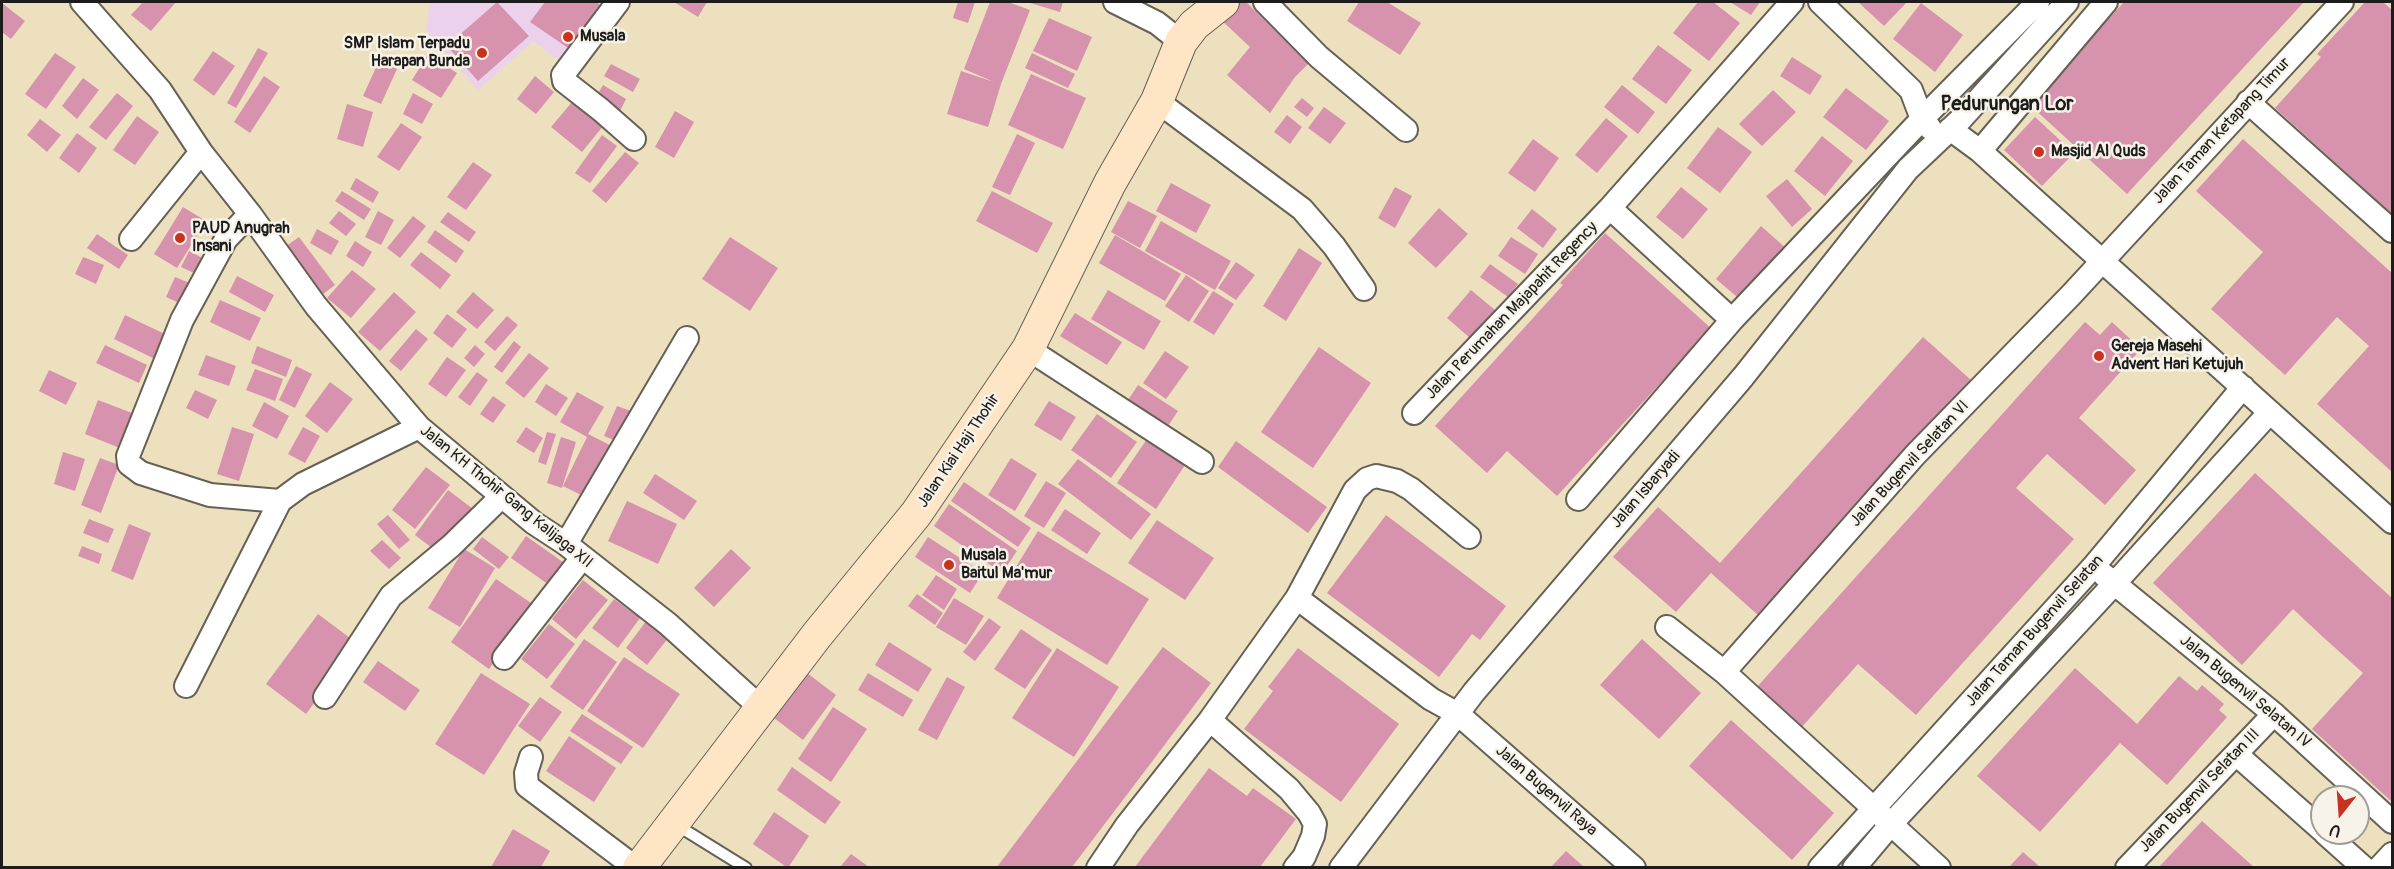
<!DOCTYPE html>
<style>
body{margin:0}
#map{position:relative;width:2394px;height:869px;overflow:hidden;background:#ede0bf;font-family:Pangolin,sans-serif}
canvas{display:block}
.frame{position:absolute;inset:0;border:3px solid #1c1c1c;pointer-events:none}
.north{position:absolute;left:2310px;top:785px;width:60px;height:60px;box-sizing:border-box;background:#f7f3e8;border:2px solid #9f9d96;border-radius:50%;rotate:197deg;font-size:16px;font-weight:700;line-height:24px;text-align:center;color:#1c1c1c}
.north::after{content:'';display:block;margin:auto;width:21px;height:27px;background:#c8321e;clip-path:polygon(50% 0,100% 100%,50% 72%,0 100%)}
</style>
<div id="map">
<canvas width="2394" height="869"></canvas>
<div class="frame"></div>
<div class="north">U</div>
</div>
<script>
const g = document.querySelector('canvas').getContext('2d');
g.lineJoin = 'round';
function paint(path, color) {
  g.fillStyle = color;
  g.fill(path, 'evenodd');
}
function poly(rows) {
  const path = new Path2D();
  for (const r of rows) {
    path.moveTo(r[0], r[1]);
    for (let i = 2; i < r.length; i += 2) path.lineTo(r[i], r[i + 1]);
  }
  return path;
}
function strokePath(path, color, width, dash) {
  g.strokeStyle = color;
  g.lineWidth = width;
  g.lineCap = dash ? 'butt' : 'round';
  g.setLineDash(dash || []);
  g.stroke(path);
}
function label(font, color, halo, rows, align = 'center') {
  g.font = font + ' Pangolin,sans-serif';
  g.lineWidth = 5;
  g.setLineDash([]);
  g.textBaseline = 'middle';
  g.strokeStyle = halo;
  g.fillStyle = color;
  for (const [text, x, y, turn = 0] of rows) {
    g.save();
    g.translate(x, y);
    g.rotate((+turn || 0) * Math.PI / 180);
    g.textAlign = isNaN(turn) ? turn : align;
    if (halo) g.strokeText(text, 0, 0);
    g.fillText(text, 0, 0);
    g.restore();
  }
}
paint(poly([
 [430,2,604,2,567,66,533,41,478,90,426,30]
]), '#ebd1eb');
paint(poly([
 [143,2,176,2,151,31,131,15],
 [497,2,529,36,478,81,447,46],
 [545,2,596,2,605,8,574,52,530,22],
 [674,2,707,2,698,17],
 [958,2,975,2,968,23,953,18],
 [990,2,1008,2,1030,10,1001,84,988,127,947,114,961,71,994,82,964,69],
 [1027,2,1063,2,1060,12],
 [1236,2,1246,2,1309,63,1295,77,1270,113,1227,75,1250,47,1219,18],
 [1359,2,1387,2,1421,23,1400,55,1347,21],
 [1698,2,1713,2,1740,23,1709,61,1673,33],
 [1730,2,1760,2,1751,15],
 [1858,2,1907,2,1884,26],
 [2124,2,2304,2,2127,194,2030,105],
 [2365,2,2383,2,2392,10,2392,214,2275,108,2321,57,2317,54],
 [2,3,25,21,11,39,2,32],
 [1921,3,1963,35,1935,72,1893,39],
 [1049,18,1092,37,1077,71,1033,51],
 [1658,45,1692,70,1666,104,1632,79],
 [258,48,268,53,236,108,227,103],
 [213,51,235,66,214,96,193,80],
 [55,53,76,67,46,109,25,94],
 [1032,53,1075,74,1068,88,1025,68],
 [428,54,457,73,441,98,412,80],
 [1792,57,1822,76,1810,95,1780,76],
 [379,61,397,69,381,104,363,96],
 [611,64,640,79,633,92,604,76],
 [1031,74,1086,98,1063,149,1008,125],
 [264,76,280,87,250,133,234,122],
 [535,76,554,92,536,114,517,99],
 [83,78,99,90,77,119,62,106],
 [603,85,626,99,620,111,596,97],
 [1622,85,1655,112,1638,134,1604,107],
 [1846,88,1889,121,1866,150,1823,117],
 [1773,90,1796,112,1762,146,1739,124],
 [117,93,133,106,106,140,89,127],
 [413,93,433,104,422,124,403,114],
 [578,95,608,120,582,152,551,127],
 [1302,98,1314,108,1307,117,1294,107],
 [347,104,373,112,363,147,337,139],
 [1324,107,1346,123,1330,144,1308,128],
 [675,111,694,122,674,158,655,147],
 [1287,115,1302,127,1290,144,1274,132],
 [137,116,159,132,135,165,113,150],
 [2035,117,2074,153,2042,186,2004,150],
 [1606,118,1628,136,1597,173,1575,155],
 [40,119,61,135,47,152,27,135],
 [401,123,422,137,399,171,377,157],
 [1718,127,1752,152,1720,193,1687,168],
 [77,133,97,148,79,173,59,158],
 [1017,134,1035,143,1010,195,992,187],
 [602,135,617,146,590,183,575,173],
 [1822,136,1853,161,1825,196,1794,171],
 [1533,139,1559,158,1535,192,1508,173],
 [2243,139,2392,273,2392,472,2317,404,2369,346,2337,317,2285,375,2211,309,2263,252,2196,191],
 [625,152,639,163,606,203,592,191],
 [473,162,492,175,466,210,447,197],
 [356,178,379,192,373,203,350,189],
 [1787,179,1812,209,1792,227,1766,196],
 [1171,183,1211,205,1196,233,1156,211],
 [1395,187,1412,196,1395,228,1378,218],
 [1681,187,1708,209,1683,239,1656,217],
 [342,191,371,209,364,220,335,201],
 [992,191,1053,223,1037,253,976,221],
 [1128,201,1157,216,1140,248,1111,232],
 [183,207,206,221,177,268,154,254],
 [1439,208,1468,234,1436,268,1408,243],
 [1532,209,1557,229,1543,248,1517,228],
 [339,211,356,224,346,236,329,223],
 [378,211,394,220,381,245,365,237],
 [448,212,476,232,469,242,440,222],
 [413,216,426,226,400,258,387,248],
 [1161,221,1231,261,1215,290,1145,251],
 [1761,226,1788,250,1743,302,1716,279],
 [317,229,339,241,331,255,310,243],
 [435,230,464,251,456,263,427,242],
 [1605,233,1713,330,1668,380,1665,378,1557,496,1507,451,1487,473,1435,426,1563,285,1560,283],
 [97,234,128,255,119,269,87,248],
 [1115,235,1181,274,1165,301,1099,263],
 [299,237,335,285,318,298,282,249],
 [730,237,778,268,750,311,702,279],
 [1511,237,1538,254,1525,274,1498,256],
 [355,241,372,252,363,267,346,256],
 [1299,248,1322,263,1286,321,1263,306],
 [189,251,210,262,203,277,181,267],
 [421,252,451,275,440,289,410,265],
 [83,257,104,265,96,284,75,274],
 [1236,262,1255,275,1236,300,1218,288],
 [1490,264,1518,284,1508,297,1480,277],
 [352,270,376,289,351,318,327,298],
 [1186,275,1209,291,1189,322,1165,306],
 [237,276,274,295,265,312,229,292],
 [175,277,197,286,188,307,166,297],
 [1108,290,1161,321,1144,350,1091,319],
 [1471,290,1495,310,1470,338,1447,318],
 [1213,291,1234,304,1214,335,1193,322],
 [394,292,416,312,380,351,358,332],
 [473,292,494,310,477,329,456,312],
 [220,300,261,318,250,341,210,322],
 [1075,313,1122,342,1107,365,1060,336],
 [447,314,467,329,452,348,433,333],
 [125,315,171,337,159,361,114,339],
 [507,316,518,325,495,351,484,342],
 [2085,322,2100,335,2112,322,2141,349,2079,418,2136,470,2105,505,2047,454,2016,488,2074,539,1916,715,1858,664,1801,728,1756,688],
 [416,329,428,339,401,371,389,361],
 [1923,337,1971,380,1759,616,1711,573,1676,612,1613,557,1658,507,1720,563],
 [514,341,521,347,502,373,494,367],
 [105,345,147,365,139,383,96,363],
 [475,345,485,354,474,367,464,358],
 [257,346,292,360,286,377,251,363],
 [1319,347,1371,383,1313,468,1261,432],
 [1165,351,1189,367,1166,399,1143,383],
 [529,353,549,368,524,398,505,383],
 [206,355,236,366,229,386,198,375],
 [447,357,466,370,446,397,428,384],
 [296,366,312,374,295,408,279,400],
 [255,369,283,379,275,401,246,390],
 [49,370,77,383,66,405,39,391],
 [477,372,488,380,470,406,458,397],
 [330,382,353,399,327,433,305,416],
 [546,384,568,398,556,416,535,402],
 [1138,385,1178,411,1166,429,1126,403],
 [195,390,217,400,208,419,186,408],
 [577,392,604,407,588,434,614,447,589,499,563,486,587,437,560,422],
 [493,396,506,405,493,423,480,414],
 [98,400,140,416,127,451,85,434],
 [1049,401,1076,417,1061,441,1034,425],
 [264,402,289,416,277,439,252,426],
 [617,406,634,412,621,443,604,436],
 [1097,414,1137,442,1111,478,1071,450],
 [232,427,254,434,239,481,217,474],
 [303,427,320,436,305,463,288,454],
 [526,427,543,438,534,453,516,442],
 [547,432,556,434,546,465,538,462],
 [561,437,576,442,562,488,547,483],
 [1147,439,1185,465,1156,509,1117,483],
 [1236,441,1327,507,1308,533,1218,467],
 [63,452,85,459,75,491,54,484],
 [100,458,119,465,101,513,81,505],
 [1011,458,1037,474,1015,511,988,495],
 [1078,459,1151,514,1131,540,1058,484],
 [426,467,450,485,415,529,392,510],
 [2255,473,2392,598,2392,802,2312,729,2363,673,2323,637,2293,609,2242,665,2153,583],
 [655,474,697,501,684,520,643,493],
 [1046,481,1066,493,1044,528,1024,516],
 [964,482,1031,528,1018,547,951,501],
 [448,490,473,509,440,554,415,535],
 [627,501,677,524,658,564,608,541],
 [949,504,1017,551,1002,573,934,526],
 [1065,509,1101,533,1087,554,1051,530],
 [388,515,410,540,399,549,377,524],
 [1386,515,1506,606,1480,640,1472,634,1439,677,1327,593],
 [89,519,114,529,108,543,83,533],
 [1157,520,1214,558,1185,600,1128,563],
 [129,524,151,533,133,580,111,571],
 [1038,531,1149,599,1107,665,997,598],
 [526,536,567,565,552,587,511,558],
 [482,537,509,557,499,569,473,549],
 [928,537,983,573,970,593,915,557],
 [382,540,401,558,389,569,370,551],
 [82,546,102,554,99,564,78,556],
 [464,549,495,568,460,627,428,608],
 [731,549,751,568,714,607,694,588],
 [936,575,957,589,944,610,922,595],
 [496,579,534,605,489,669,451,642],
 [583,580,608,600,576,639,552,619],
 [917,594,943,613,935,625,908,606],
 [954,598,984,616,966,645,936,627],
 [614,599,640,618,618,648,592,628],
 [318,614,358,644,306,714,266,684],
 [989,618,1001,627,975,661,963,652],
 [647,620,669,637,647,665,626,648],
 [549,624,575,644,547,679,521,659],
 [1021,629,1052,650,1025,689,994,669],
 [584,639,617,662,583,710,550,687],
 [1642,639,1701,693,1659,739,1600,685],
 [889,642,932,669,918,692,875,665],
 [1163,647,1211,683,1154,759,1072,867,997,867],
 [1057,648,1119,687,1074,757,1012,718],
 [1298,648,1399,724,1341,802,1244,729,1273,691,1268,687],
 [624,657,680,694,643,748,587,711],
 [378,661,420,690,405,711,363,682],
 [2075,668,2137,724,2179,676,2197,691,2202,685,2224,704,2219,710,2227,717,2167,785,2120,743,2040,832,1977,776],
 [481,673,530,704,484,775,435,744],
 [807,673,836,695,803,740,774,718],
 [868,673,913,700,903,717,858,690],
 [947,677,965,687,937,740,918,730],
 [540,697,562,712,540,742,518,726],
 [833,707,867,729,831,782,798,759],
 [582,714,633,747,621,764,570,731],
 [1731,720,1834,813,1792,860,1689,766],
 [569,736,616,768,594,802,546,771],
 [792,767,841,802,825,824,777,790],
 [1209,768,1247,796,1253,788,1296,819,1260,867,1135,867],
 [774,812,809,836,788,868,753,844],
 [2202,821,2254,867,2159,867],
 [513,829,550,851,541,867,491,867],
 [1566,851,1584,867,1551,867],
 [2023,852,2040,867,2009,867],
 [851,854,869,867,840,867]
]), '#d792ad');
const lane = poly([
 [675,824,746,868]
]);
const street = poly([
 [82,2,160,90,201,152,250,214,316,306,419,427,534,523,566,544,668,624,761,708],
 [618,2,572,63,563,75,564,81,601,110,634,139],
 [1115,2,1157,23,1181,42],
 [1265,2,1319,57,1406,130],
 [1820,2,1911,90,1922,119,1930,128],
 [1157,101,1302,209,1334,246,1364,289],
 [2248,102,2392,231],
 [1950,129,1980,151,2392,522],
 [1980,151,2106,2],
 [1610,208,1732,320],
 [250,214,226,239,182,320,134,441,128,456,129,464,141,473,210,495,280,501],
 [131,239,201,152],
 [1028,349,1202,462],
 [1414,413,1610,208,1792,2],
 [1578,499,1732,320,1922,119,2038,2],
 [566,544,687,338],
 [2104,575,2274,714,2392,822],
 [1297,598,1431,699,1458,714,1634,868],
 [1667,627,1724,672,1939,868],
 [504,658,582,558],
 [1724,672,1915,455,2071,295,2342,2],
 [186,686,280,501,303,484,419,427],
 [325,697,391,596,451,546,501,497],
 [1210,720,1289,789,1309,813,1315,824,1313,836,1304,857,1295,868],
 [2236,754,2322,830],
 [531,757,526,773,527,786,636,868],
 [2325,833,2364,868],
 [1098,868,1127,825,1210,720,1297,598,1355,490,1367,479,1376,476,1397,481,1411,489,1469,537],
 [1341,868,1474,692,1743,377,1908,169,1960,120,2067,2],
 [1820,868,2093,567,2243,387],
 [1854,868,1891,824,2115,583,2270,412],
 [2127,868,2274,714],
 [2379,868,2392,854]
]);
const secondary = poly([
 [639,868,817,635,916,514,1028,349,1110,183,1157,101,1181,42,1194,25,1223,2]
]);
strokePath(lane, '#656155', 14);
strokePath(street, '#656155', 26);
strokePath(secondary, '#656155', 34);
strokePath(lane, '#fff', 10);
strokePath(street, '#fff', 22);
strokePath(secondary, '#fee5c5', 32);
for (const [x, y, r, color] of [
 [568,37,6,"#c8321e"],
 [482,53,6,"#c8321e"],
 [2039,152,6,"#c8321e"],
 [180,238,6,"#c8321e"],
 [2099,356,6,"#c8321e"],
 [949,565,6,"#c8321e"]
]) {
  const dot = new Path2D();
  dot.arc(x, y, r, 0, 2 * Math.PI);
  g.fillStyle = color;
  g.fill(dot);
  strokePath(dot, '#f7f3e8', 2);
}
label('bold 16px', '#1c1c1c', '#f7f3e8', [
 ["Musala",580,37],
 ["SMP Islam Terpadu",470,44,"right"],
 ["Harapan Bunda",470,62,"right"],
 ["Masjid Al Quds",2051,152],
 ["PAUD Anugrah",192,229],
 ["Insani",192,247],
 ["Gereja Masehi",2111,347],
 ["Advent Hari Ketujuh",2111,365],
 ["Musala",961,556],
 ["Baitul Ma'mur",961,574]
], 'left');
label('16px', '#1c1c1c', '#f7f3e8', [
 ["Jalan Taman Ketapang Timur",2222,131,-47],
 ["Jalan Perumahan Majapahit Regency",1512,311,-46],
 ["Jalan Kiai Haji Thohir",959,451,-56],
 ["Jalan Bugenvil Selatan VI",1910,464,-47],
 ["Jalan Isbaryadi",1646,490,-49],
 ["Jalan KH Thohir Gang Kalijaga XII",506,497,39],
 ["Jalan Taman Bugenvil Selatan",2035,631,-48],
 ["Jalan Bugenvil Selatan IV",2245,692,40],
 ["Jalan Bugenvil Raya",1546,791,41],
 ["Jalan Bugenvil Selatan III",2200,791,-46]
]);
label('bold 20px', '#1c1c1c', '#f7f3e8', [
 ["Pedurungan Lor",2007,105]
]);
</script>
